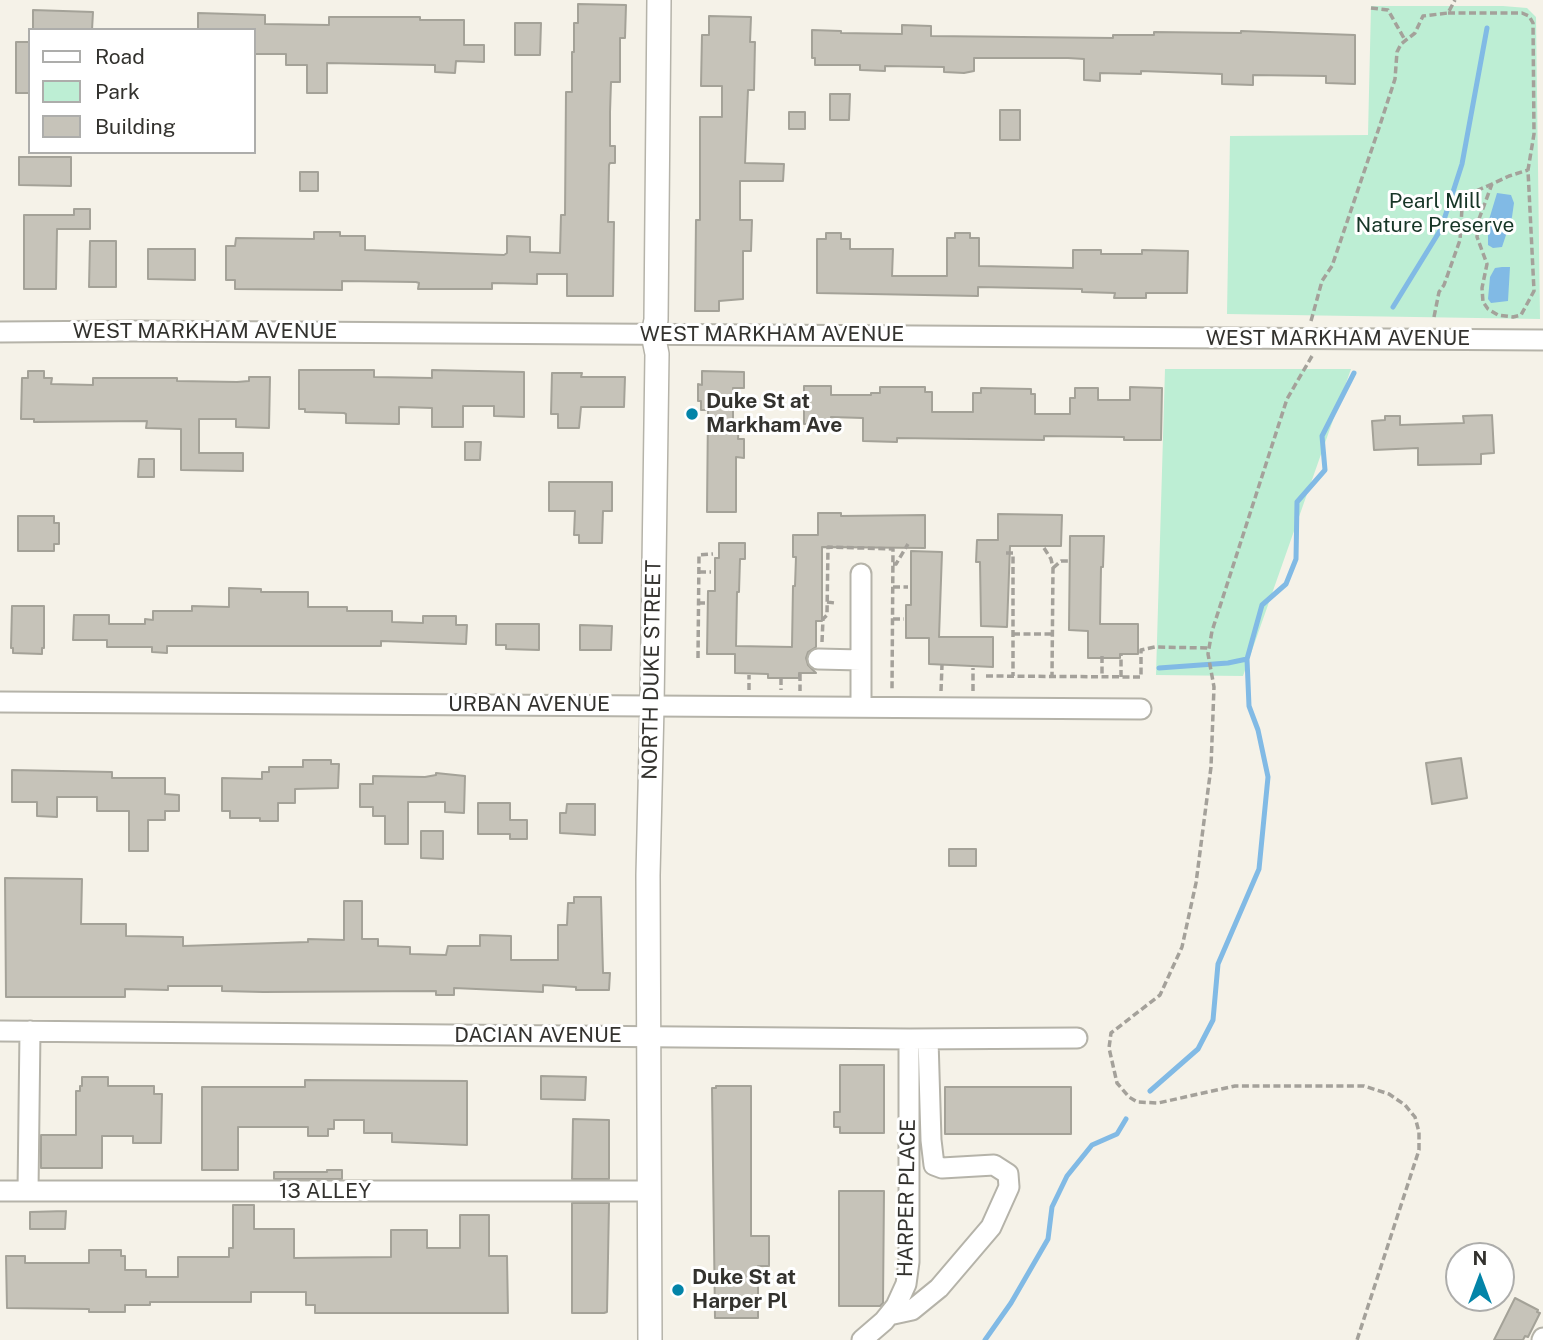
<!DOCTYPE html>
<style>
body{margin:0}
#map{position:relative;width:1543px;height:1340px;overflow:hidden;background:#f5f2e8;font-family:"Public Sans",sans-serif}
canvas{display:block}
.legend{position:absolute;left:28px;top:28px;width:228px;height:126px;box-sizing:border-box;background:#fff;border:2px solid #adadab;margin:0;padding:9px 12px;list-style:none;font-size:21px;color:#33322e}
.legend li{display:flex;align-items:center;gap:14px;height:35px}
.legend b{width:35px;border:2px solid #adadab}
.north{position:absolute;left:1445px;top:1242px;width:70px;height:70px;box-sizing:border-box;background:#fff;border:2px solid #adadab;border-radius:50%;rotate:0deg;font-size:19px;font-weight:700;line-height:28px;text-align:center;color:#33322e}
.north::after{content:'';display:block;margin:auto;width:24px;height:32px;background:#0384a8;clip-path:polygon(50% 0,100% 100%,50% 72%,0 100%)}
</style>
<div id="map">
<canvas width="1543" height="1340"></canvas>
<ul class="legend">
<li><b style="height:9px;background:#fff"></b>Road</li>
<li><b style="height:19px;background:#bdeed4"></b>Park</li>
<li><b style="height:19px;background:#c6c3b9"></b>Building</li>
</ul>
<div class="north">N</div>
</div>
<script>
const g = document.querySelector('canvas').getContext('2d');
g.lineJoin = 'round';
function paint(path, color) {
  g.fillStyle = color;
  g.fill(path, 'evenodd');
}
function poly(rows) {
  const path = new Path2D();
  for (const r of rows) {
    path.moveTo(r[0], r[1]);
    for (let i = 2; i < r.length; i += 2) path.lineTo(r[i], r[i + 1]);
  }
  return path;
}
function strokePath(path, color, width, dash) {
  g.strokeStyle = color;
  g.lineWidth = width;
  g.lineCap = dash ? 'butt' : 'round';
  g.setLineDash(dash || []);
  g.stroke(path);
}
function label(font, color, halo, rows, align = 'center') {
  g.font = font + ' "Public Sans",sans-serif';
  g.lineWidth = 6;
  g.setLineDash([]);
  g.textBaseline = 'middle';
  g.strokeStyle = halo;
  g.fillStyle = color;
  for (const [text, x, y, turn = 0] of rows) {
    g.save();
    g.translate(x, y);
    g.rotate((+turn || 0) * Math.PI / 180);
    g.textAlign = isNaN(turn) ? turn : align;
    if (halo) g.strokeText(text, 0, 0);
    g.fillText(text, 0, 0);
    g.restore();
  }
}
paint(poly([
 [1371,6,1503,6,1527,8,1536,17,1540,319,1227,314,1230,136,1368,135],
 [1165,369,1351,369,1243,676,1156,675]
]), '#bdeed4');
paint(poly([
 [1497,193,1511,195,1514,203,1512,217,1502,247,1493,248,1488,245,1488,223],
 [1502,267,1510,267,1508,301,1491,303,1488,299,1490,277,1495,268]
]), '#81bae5');
strokePath(poly([
 [1393,307,1441,229,1462,164,1487,28],
 [1159,668,1228,663,1247,659],
 [1150,1091,1198,1049,1213,1020,1218,964,1259,869,1268,777,1258,730,1249,706,1247,659,1262,605,1286,584,1296,559,1297,502,1325,470,1322,436,1354,373],
 [985,1340,1011,1303,1048,1239,1052,1207,1067,1176,1092,1145,1117,1134,1126,1119]
]), '#81bae5', 5);
const building = poly([
 [578,4,626,5,625,38,620,38,620,82,611,82,610,112,610,146,615,146,615,163,610,163,609,165,608,222,614,222,613,296,567,296,567,274,537,274,537,284,492,283,492,289,418,289,419,283,416,282,342,281,342,290,235,289,235,280,226,280,226,246,235,246,236,238,314,239,314,232,340,232,340,236,365,236,365,250,504,255,507,253,507,236,530,237,530,252,560,253,561,215,565,215,566,92,572,92,572,52,574,52,574,23,578,23,578,4],
 [33,10,93,12,92,30,33,30,33,10],
 [198,13,265,15,265,24,329,25,329,17,420,17,420,20,464,20,464,45,484,45,484,62,456,61,455,73,435,72,435,65,327,63,327,93,307,93,307,65,286,65,286,54,254,54,254,30,198,30,198,13],
 [709,16,751,17,750,42,755,42,754,90,748,90,745,163,784,164,783,181,740,181,740,220,752,220,751,251,743,251,743,299,719,301,719,311,695,311,696,220,700,220,700,117,722,117,722,86,701,86,702,35,709,35,709,16],
 [515,23,541,23,540,55,515,55,515,23],
 [902,25,931,26,931,36,1113,38,1113,35,1154,35,1154,32,1241,33,1241,31,1355,35,1355,84,1326,83,1326,76,1253,75,1253,85,1222,84,1222,74,1141,71,1141,74,1100,73,1100,81,1084,80,1084,59,1068,58,974,58,974,71,964,73,944,72,944,67,885,66,885,71,860,70,860,65,815,65,815,58,812,58,812,30,841,31,841,33,902,34,902,25],
 [16,42,30,42,30,93,16,93,16,42],
 [830,94,850,94,849,120,830,120,830,94],
 [1000,110,1020,110,1020,140,1000,140,1000,110],
 [789,112,805,112,805,129,789,129,789,112],
 [19,157,71,157,71,186,19,185,19,157],
 [300,172,318,172,318,191,300,191,300,172],
 [74,209,90,209,90,229,57,229,56,289,24,289,24,215,74,215,74,209],
 [826,233,841,233,841,239,850,239,850,249,893,249,892,276,947,276,947,238,955,238,955,233,970,233,970,238,979,238,979,266,1073,268,1073,250,1101,250,1101,254,1142,254,1142,250,1188,251,1187,293,1146,293,1146,298,1114,298,1115,293,1082,292,1082,289,978,287,978,296,817,293,817,239,826,239,826,233],
 [90,241,116,241,116,287,89,287,90,241],
 [148,249,195,249,195,280,148,279,148,249],
 [299,370,374,370,374,377,432,378,432,370,524,372,524,417,494,416,494,406,463,406,463,427,432,427,432,408,399,407,399,424,346,423,346,414,344,413,305,412,305,409,299,409,299,370],
 [28,371,44,371,44,378,52,378,51,384,93,385,93,378,177,378,177,381,237,382,249,381,249,377,270,377,269,428,236,427,236,419,199,419,199,453,243,453,243,471,181,470,181,429,146,428,147,421,34,422,34,419,21,419,22,378,28,378,28,371],
 [702,371,744,372,744,388,733,388,733,422,739,422,738,439,744,439,744,458,736,457,736,512,707,512,708,410,701,410,701,401,698,401,698,384,702,385,702,371],
 [552,373,582,373,581,377,625,377,624,407,581,407,579,428,558,428,558,414,551,414,552,373],
 [804,386,831,386,831,395,871,395,871,393,880,393,880,387,925,387,925,392,932,392,932,412,973,412,973,393,981,393,981,388,1031,389,1031,394,1035,394,1035,414,1070,414,1070,398,1075,398,1075,388,1098,388,1098,400,1130,400,1130,387,1162,388,1161,440,1124,440,1124,437,1044,436,1044,440,897,438,897,442,863,441,863,418,831,417,831,424,804,424,804,386],
 [1492,415,1494,453,1481,454,1481,464,1418,465,1418,448,1374,450,1372,421,1385,420,1385,416,1400,416,1400,425,1464,423,1463,416,1492,415],
 [465,442,481,442,480,460,465,460,465,442],
 [139,459,154,459,154,477,138,477,139,459],
 [549,482,612,482,612,511,603,511,602,543,579,543,579,535,574,535,575,511,549,511,549,482],
 [818,513,841,513,841,516,925,515,925,548,822,547,822,621,816,621,816,647,808,652,806,658,808,665,816,673,799,673,799,678,768,678,768,674,735,673,735,654,707,654,708,591,715,591,715,558,719,558,719,543,745,543,745,559,740,559,739,592,737,592,736,646,792,647,793,586,795,586,796,557,793,557,793,535,818,535,818,513],
 [998,514,1062,515,1061,546,1010,546,1007,627,981,626,980,562,976,562,977,540,998,540,998,514],
 [18,516,54,516,54,523,59,523,59,544,54,544,54,551,18,551,18,516],
 [1070,536,1104,536,1103,567,1101,567,1100,624,1138,624,1138,654,1120,654,1120,658,1088,658,1088,631,1069,630,1070,536],
 [911,551,942,552,939,637,993,637,993,667,929,664,929,638,906,638,906,605,911,605,911,551],
 [229,588,261,589,261,592,308,592,308,607,347,607,347,611,392,611,392,622,423,623,423,616,456,616,456,625,467,625,466,644,381,641,381,646,167,646,167,653,152,652,152,647,107,647,107,640,73,640,74,615,109,615,109,624,145,624,145,619,153,620,153,611,192,611,192,606,229,607,229,588],
 [12,606,44,606,44,648,42,648,42,654,13,653,13,648,11,648,12,606],
 [496,624,539,624,539,650,506,649,506,645,496,645,496,624],
 [580,625,612,626,611,650,580,650,580,625],
 [1461,758,1467,798,1432,804,1426,763,1461,758],
 [303,760,331,760,331,764,339,764,338,788,295,789,295,803,278,803,278,821,260,821,260,818,230,818,230,811,222,811,222,778,262,779,262,772,269,772,269,767,303,767,303,760],
 [12,770,112,772,112,778,165,778,165,794,179,795,179,811,165,811,165,820,148,820,148,851,129,851,129,811,97,811,97,797,57,797,57,817,37,816,37,802,12,802,12,770],
 [436,773,465,776,464,813,445,812,445,802,408,802,408,844,385,844,385,816,373,816,373,807,360,807,360,784,373,784,373,776,425,777,436,775,436,773],
 [478,803,510,803,510,820,527,820,527,839,510,839,510,834,478,834,478,803],
 [567,804,595,804,595,835,560,833,560,813,566,813,567,804],
 [421,831,443,831,443,859,421,858,421,831],
 [949,849,976,849,976,866,949,866,949,849],
 [5,878,82,879,81,924,126,924,126,936,183,937,183,946,308,942,308,939,344,940,344,901,362,901,362,939,378,939,378,946,410,947,410,954,446,955,448,946,480,946,480,935,511,936,511,960,558,960,558,925,567,925,568,903,574,903,574,897,601,897,603,973,610,973,609,990,576,990,576,987,543,985,543,992,454,988,454,995,436,995,436,991,263,992,222,991,222,986,168,986,168,990,125,989,125,997,6,997,5,878],
 [840,1065,884,1065,884,1133,840,1133,840,1127,834,1127,834,1112,840,1112,840,1065],
 [541,1076,586,1077,585,1100,541,1099,541,1076],
 [82,1077,108,1077,108,1086,154,1086,154,1094,162,1094,161,1143,133,1143,133,1136,102,1136,102,1168,41,1168,41,1135,76,1135,76,1091,80,1091,80,1086,82,1086,82,1077],
 [305,1080,467,1081,467,1145,392,1142,392,1133,364,1133,364,1120,334,1120,334,1129,328,1129,328,1136,308,1136,308,1127,238,1127,238,1170,202,1170,202,1087,305,1087,305,1080],
 [716,1086,751,1086,751,1236,769,1236,769,1266,758,1266,758,1318,715,1318,712,1088,716,1088,716,1086],
 [945,1087,1071,1087,1071,1134,945,1134,945,1087],
 [573,1119,609,1120,609,1179,572,1179,573,1119],
 [327,1170,342,1170,342,1179,274,1179,274,1172,327,1172,327,1170],
 [839,1191,884,1191,883,1303,880,1306,839,1306,839,1191],
 [572,1203,609,1203,607,1312,604,1313,572,1313,572,1203],
 [233,1205,254,1205,254,1229,294,1229,294,1258,391,1257,391,1230,427,1230,427,1248,460,1248,460,1215,489,1215,489,1256,507,1256,508,1313,315,1313,315,1305,306,1305,306,1292,251,1292,251,1302,150,1302,150,1305,125,1305,125,1312,89,1312,89,1309,7,1308,6,1256,25,1256,25,1263,89,1263,89,1250,121,1250,121,1256,125,1256,125,1270,146,1270,146,1277,178,1277,178,1257,229,1257,229,1248,233,1248,233,1205],
 [66,1211,65,1229,30,1229,30,1212,66,1211],
 [1515,1298,1538,1310,1537,1312,1540,1313,1528,1337,1525,1336,1523,1340,1494,1340,1515,1298]
]);
paint(building, '#c6c3b9');
strokePath(building, '#a4a298', 2);
const minor = poly([
 [0,332,133,331,1543,340],
 [818,659,861,660],
 [0,702,1141,709],
 [861,707,861,574],
 [0,1031,909,1039,1077,1038],
 [0,1191,649,1191],
 [28,1191,30,1031],
 [889,1315,912,1310,939,1288,991,1227,1009,1187,1008,1174,994,1165,942,1168,934,1165,931,1140,928,1039],
 [862,1340,884,1321,896,1306,906,1284,909,1262,909,1039],
 [1542,1340,1543,1338]
]);
const major = poly([
 [650,1340,648,875,652,706,657,354,653,334,656,320,659,0]
]);
strokePath(minor, '#b5b3a9', 23);
strokePath(major, '#b5b3a9', 26);
strokePath(poly([
 [1371,8,1388,10,1405,40],
 [1448,13,1522,13,1529,16,1533,23,1534,134,1528,170,1534,291,1521,315,1513,317,1498,315,1488,309,1483,302,1482,288,1487,264,1477,237,1479,219,1492,184,1509,176,1528,170],
 [1434,317,1439,292,1444,285,1460,240,1462,208,1476,191,1492,184],
 [1311,321,1322,281,1332,266,1379,128,1395,79,1397,52,1401,44,1415,33,1423,16,1448,13,1455,0],
 [1312,356,1287,399,1212,631,1208,654,1214,687,1211,767,1196,883,1182,947,1160,995,1111,1033,1109,1048,1117,1083,1129,1097,1137,1102,1158,1103,1235,1086,1364,1086,1389,1094,1405,1105,1415,1117,1419,1132,1419,1150,1357,1340],
 [1044,548,1051,559,1053,568,1052,676],
 [1006,553,1013,553,1013,676],
 [893,564,896,564,908,544],
 [1053,568,1061,561,1069,561],
 [699,572,711,572],
 [893,587,908,587],
 [827,602,835,603],
 [698,603,706,603],
 [893,619,904,619],
 [1013,634,1053,634],
 [822,642,823,619,827,615,828,547,893,549,892,691],
 [1102,656,1102,677],
 [698,658,699,555,713,554],
 [800,674,800,691],
 [986,676,1141,677,1141,650,1155,647,1209,648],
 [1121,677,1121,655],
 [781,678,781,690],
 [749,690,749,675],
 [941,691,942,665],
 [973,691,973,668]
]), '#a4a19a', 3.5, [7, 3.5]);
strokePath(minor, '#fff', 19);
strokePath(major, '#fff', 23);
for (const [x, y, r, color] of [
 [692,414,7,"#0384a8"],
 [678,1290,7,"#0384a8"]
]) {
  const dot = new Path2D();
  dot.arc(x, y, r, 0, 2 * Math.PI);
  g.fillStyle = color;
  g.fill(dot);
  strokePath(dot, '#fff', 2.5);
}
label('21px', '#173627', '#fff', [
 ["Pearl Mill",1435,202],
 ["Nature Preserve",1435,226]
]);
label('21px', '#33322e', '#fff', [
 ["WEST MARKHAM AVENUE",205,332],
 ["WEST MARKHAM AVENUE",772,335],
 ["WEST MARKHAM AVENUE",1338,339],
 ["NORTH DUKE STREET",652,670,-89],
 ["URBAN AVENUE",529,705],
 ["DACIAN AVENUE",538,1036],
 ["13 ALLEY",325,1192],
 ["HARPER PLACE",907,1198,-89]
]);
label('bold 21px', '#33322e', '#fff', [
 ["Duke St at",706,402],
 ["Markham Ave",706,426],
 ["Duke St at",692,1278],
 ["Harper Pl",692,1302]
], 'left');
</script>
